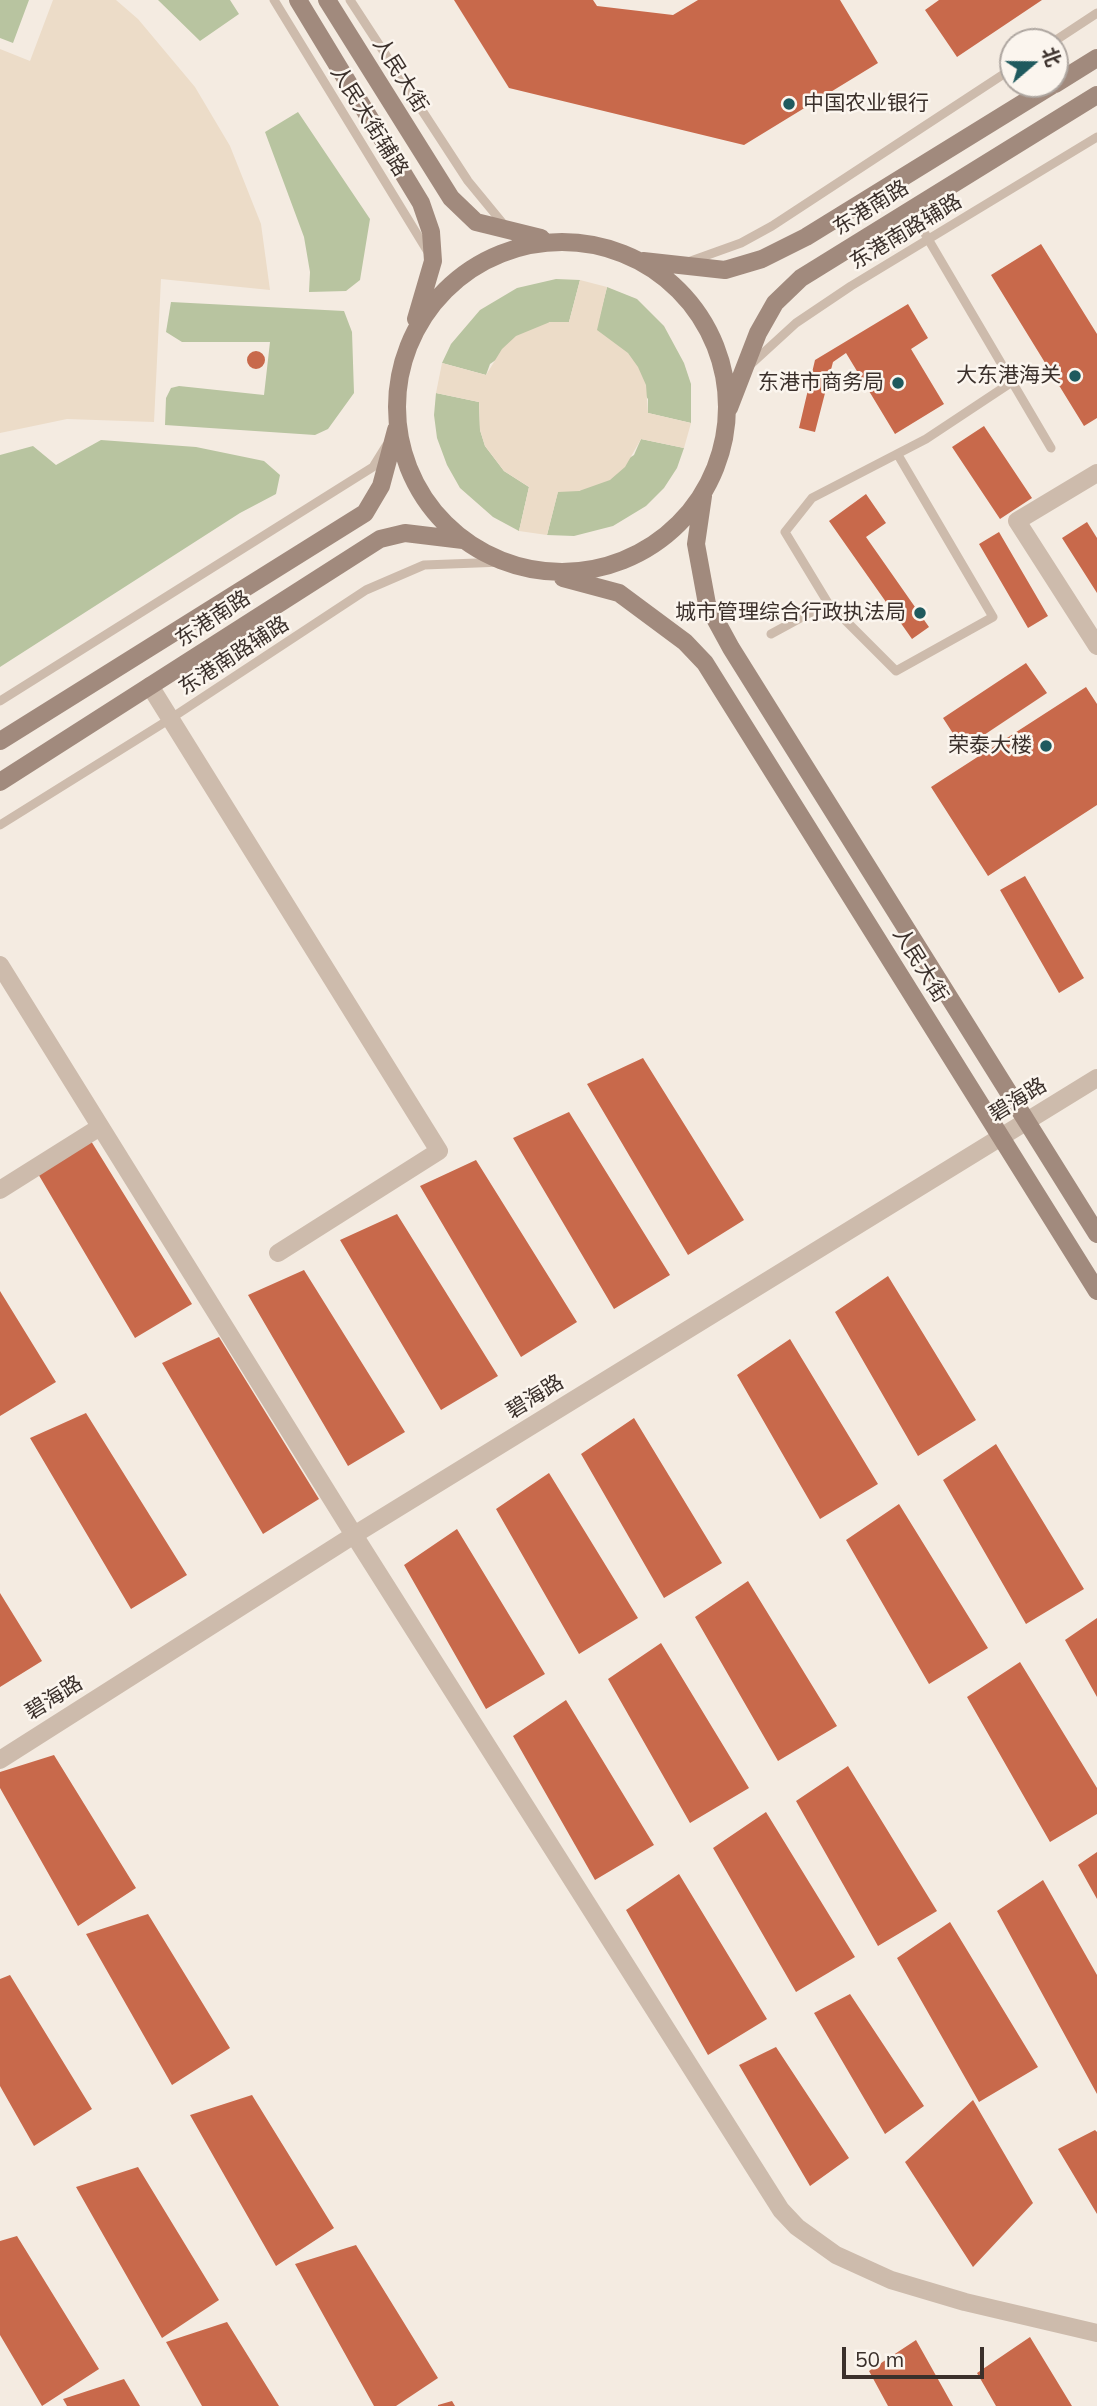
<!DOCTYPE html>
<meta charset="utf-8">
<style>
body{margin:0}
#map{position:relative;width:1097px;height:2406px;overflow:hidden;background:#f4ebe1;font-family:Mulish,"Noto Sans SC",sans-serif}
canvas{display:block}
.north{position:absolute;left:999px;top:28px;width:70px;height:70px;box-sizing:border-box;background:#fbf5ee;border:2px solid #aea6a0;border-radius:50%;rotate:70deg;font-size:19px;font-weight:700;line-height:28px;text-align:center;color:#3b302b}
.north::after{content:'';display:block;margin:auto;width:24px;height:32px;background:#1f5a5e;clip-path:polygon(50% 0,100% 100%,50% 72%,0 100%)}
.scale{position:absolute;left:842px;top:2347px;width:142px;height:32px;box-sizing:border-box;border:4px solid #3b302b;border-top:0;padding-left:9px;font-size:21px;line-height:24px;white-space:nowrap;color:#3b302b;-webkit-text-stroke:5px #fbf5ee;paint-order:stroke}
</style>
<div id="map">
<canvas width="1097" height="2406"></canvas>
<div class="north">北</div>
<div class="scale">50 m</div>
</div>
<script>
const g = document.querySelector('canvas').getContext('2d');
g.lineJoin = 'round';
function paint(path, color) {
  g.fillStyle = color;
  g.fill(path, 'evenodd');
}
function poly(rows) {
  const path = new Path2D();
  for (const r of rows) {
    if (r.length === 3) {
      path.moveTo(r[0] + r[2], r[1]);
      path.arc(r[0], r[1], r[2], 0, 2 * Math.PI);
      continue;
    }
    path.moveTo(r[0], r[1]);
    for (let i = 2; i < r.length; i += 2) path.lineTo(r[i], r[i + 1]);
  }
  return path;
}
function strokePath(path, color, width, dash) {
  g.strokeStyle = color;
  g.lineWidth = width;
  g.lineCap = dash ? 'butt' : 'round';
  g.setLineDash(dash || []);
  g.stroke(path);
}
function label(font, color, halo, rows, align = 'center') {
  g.font = font + ' Mulish,"Noto Sans SC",sans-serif';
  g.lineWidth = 5;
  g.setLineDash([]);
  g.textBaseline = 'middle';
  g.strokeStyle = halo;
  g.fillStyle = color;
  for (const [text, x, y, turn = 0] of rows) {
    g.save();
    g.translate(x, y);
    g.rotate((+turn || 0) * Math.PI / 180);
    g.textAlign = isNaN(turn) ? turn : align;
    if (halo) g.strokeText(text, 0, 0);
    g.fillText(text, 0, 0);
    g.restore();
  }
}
paint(poly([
 [0,0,29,0,13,43,0,38],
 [158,0,230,0,239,14,200,41],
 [298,112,370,219,360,280,346,291,309,292,310,272,304,237,265,132],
 [556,279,580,280,569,322,550,322,490,364,486,375,442,363,451,344,480,310,517,288],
 [607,287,637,299,664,326,684,363,691,384,691,423,648,413,648,399,596,330],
 [171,302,344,311,352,332,354,393,328,429,315,435,165,425,166,398,171,388,179,386,264,395,270,342,182,342,166,332],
 [436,393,479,402,480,430,485,446,504,471,529,487,519,531,493,517,460,488,447,465,437,438,434,415],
 [641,439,684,448,677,468,664,488,646,506,613,526,574,536,547,535,558,491,579,491,634,455],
 [101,440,196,447,264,461,280,475,276,494,240,513,0,667,0,455,33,446,56,465]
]), '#b8c4a0');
paint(poly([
 [53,0,116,0,138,19,195,87,230,146,261,224,270,290,161,279,154,422,67,419,0,433,0,49,30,61],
 [580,280,607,287,597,330,628,353,638,367,646,385,648,413,691,423,684,448,641,439,625,467,610,480,579,491,558,492,547,535,519,531,529,487,504,471,485,446,480,430,479,402,436,393,442,363,486,375,502,349,516,336,550,322,569,322]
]), '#ecdcc8');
paint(poly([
 [454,0,593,0,597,6,673,15,698,0,840,0,878,63,744,145,509,88],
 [939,0,1042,0,957,57,925,10],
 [1041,244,1097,334,1097,418,1084,426,991,275],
 [908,304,928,338,911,349,944,404,895,434,846,353,833,362,815,432,799,428,815,360],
 [256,360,9],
 [984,426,1032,498,1000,519,952,447],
 [866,494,886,523,866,537,929,627,912,639,829,521],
 [1087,522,1097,538,1097,593,1062,538],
 [999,532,1048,616,1028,628,979,544],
 [1026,663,1047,693,963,749,943,718],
 [1086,687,1097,704,1097,805,988,876,931,787],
 [1025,876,1084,978,1059,993,1000,890],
 [643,1058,744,1220,688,1255,587,1084],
 [569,1112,670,1275,614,1309,513,1138],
 [91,1141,192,1304,135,1338,34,1167],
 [476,1160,577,1322,521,1357,420,1186],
 [397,1214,498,1376,441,1410,340,1240],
 [304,1270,405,1432,348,1466,248,1295],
 [888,1276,976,1420,918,1456,835,1312],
 [0,1291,56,1382,0,1416],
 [219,1337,319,1499,263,1534,162,1363],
 [790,1339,878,1484,820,1519,737,1375],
 [86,1413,187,1575,131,1609,30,1438],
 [634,1418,722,1563,664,1598,581,1454],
 [996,1444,1084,1589,1026,1624,943,1480],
 [549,1473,638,1618,579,1654,496,1509],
 [899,1504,988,1648,929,1684,846,1540],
 [457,1529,545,1674,486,1709,404,1565],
 [748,1581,837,1726,778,1761,695,1617],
 [0,1593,42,1661,0,1687],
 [1097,1618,1097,1697,1065,1640],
 [661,1643,749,1788,690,1823,608,1679],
 [1020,1662,1097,1788,1097,1814,1050,1842,967,1697],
 [566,1700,654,1845,595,1880,513,1736],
 [54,1755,136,1888,78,1926,0,1788,0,1772],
 [848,1766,937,1911,878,1946,796,1801],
 [766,1812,855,1957,796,1992,713,1848],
 [1097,1852,1097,1899,1078,1865],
 [679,1874,767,2019,708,2055,626,1910],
 [1043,1880,1097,1975,1097,2094,997,1911],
 [148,1914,230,2048,172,2085,86,1934],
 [950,1922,1038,2067,979,2102,897,1958],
 [10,1975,92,2109,34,2146,0,2086,0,1979],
 [850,1994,924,2106,885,2134,814,2013],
 [776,2047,849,2158,810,2186,739,2065],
 [252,2095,334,2228,276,2266,190,2115],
 [973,2100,1033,2203,973,2267,905,2162],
 [1095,2130,1097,2132,1097,2214,1058,2149],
 [138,2167,219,2300,162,2338,76,2187],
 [17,2236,99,2369,42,2406,0,2335,0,2241],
 [356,2245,438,2378,396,2406,374,2406,295,2264],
 [227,2322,279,2406,202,2406,166,2342],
 [1030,2337,1072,2406,996,2406,977,2373],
 [916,2340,953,2406,888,2406,869,2371],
 [124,2379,140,2406,67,2406,63,2399],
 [452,2401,455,2406,438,2406,438,2405]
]), '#c8694b');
strokePath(poly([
 [274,0,428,252],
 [350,0,468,181,505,226],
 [1053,42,1097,13],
 [911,210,1051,448],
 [688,262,741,243,772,226,1013,68],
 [749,366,796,323,851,286,1097,137],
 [828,603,896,671,993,617,898,455],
 [771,634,828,603,785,532,812,498,926,439,1012,382],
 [0,701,373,467,386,446],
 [0,825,170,719,366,590,424,565,503,562]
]), '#cdbbac', 9);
strokePath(poly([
 [1097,473,1017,521,1097,646],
 [150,686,439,1151,278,1253],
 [0,965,354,1535,781,2210,797,2227,836,2255,891,2280,965,2302,1097,2333],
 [0,1190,100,1127]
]), '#cdbbac', 18);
strokePath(poly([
 [0,1760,354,1535,1097,1078]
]), '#cdbbac', 18);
strokePath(poly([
 [298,0,421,203,431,232,433,261,416,319],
 [327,0,451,198,476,222,541,238],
 [1055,84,1097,58],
 [562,407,165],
 [643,261,725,270,762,259,806,237,1054,84],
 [729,408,758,333,775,303,801,278,1097,95],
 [703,496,696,544,707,604,731,648,1097,1234],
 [563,578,619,593,685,642,705,663,1097,1291],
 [0,741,365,513,381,486,396,430],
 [0,782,380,539,405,533,463,540]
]), '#a18a7d', 18);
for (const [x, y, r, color] of [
 [789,104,7,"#1f5a5e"],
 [1075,376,7,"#1f5a5e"],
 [898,383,7,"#1f5a5e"],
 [920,613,7,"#1f5a5e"],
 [1046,746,7,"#1f5a5e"]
]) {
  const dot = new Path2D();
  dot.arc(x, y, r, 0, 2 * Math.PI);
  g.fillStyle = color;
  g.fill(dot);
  strokePath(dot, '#fbf5ee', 2.5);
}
label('21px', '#3b302b', '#fbf5ee', [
 ["人民大街",400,75,58],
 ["人民大街辅路",369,121,58],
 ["东港南路",871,208,-32],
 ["东港南路辅路",906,232,-31],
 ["东港南路",213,619,-33],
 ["东港南路辅路",234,656,-33],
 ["人民大街",920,965,58],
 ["碧海路",1018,1100,-32],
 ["碧海路",535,1397,-32],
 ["碧海路",54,1698,-32]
]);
label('21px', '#3b302b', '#fbf5ee', [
 ["中国农业银行",803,104,"left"],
 ["大东港海关",1061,376],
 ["东港市商务局",884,383],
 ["城市管理综合行政执法局",906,613],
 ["荣泰大楼",1032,746]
], 'right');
</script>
